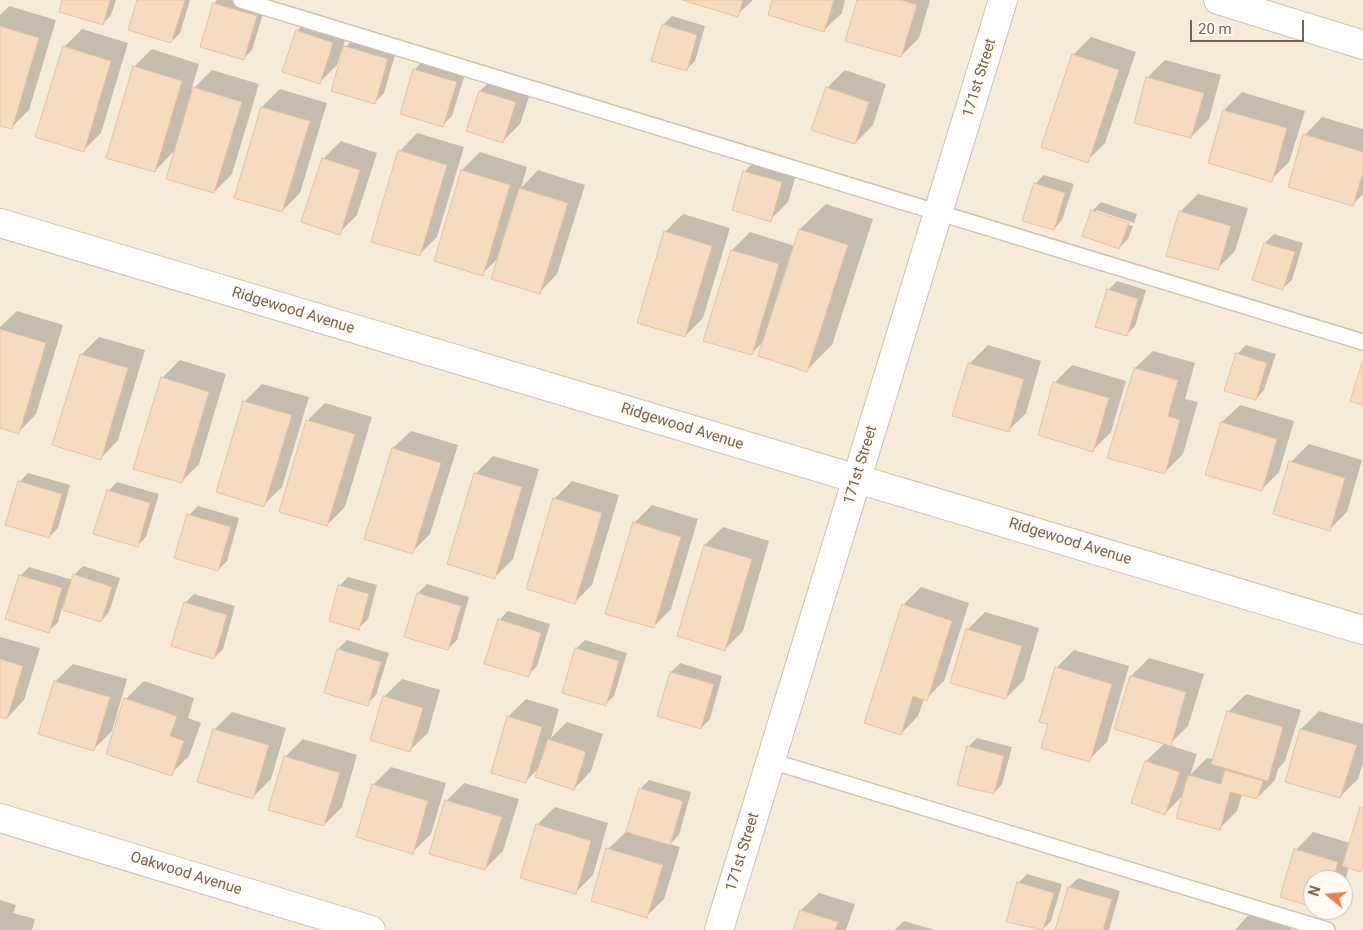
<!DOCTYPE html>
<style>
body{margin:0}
#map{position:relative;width:1363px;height:930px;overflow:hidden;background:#fef8ea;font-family:Roboto,sans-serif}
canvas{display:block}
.north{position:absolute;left:1303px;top:870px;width:50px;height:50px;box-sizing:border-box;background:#fffbf2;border:1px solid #cabdaf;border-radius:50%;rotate:287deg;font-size:14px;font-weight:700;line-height:20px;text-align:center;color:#7b614b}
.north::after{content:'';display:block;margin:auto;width:18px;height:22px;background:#ed804a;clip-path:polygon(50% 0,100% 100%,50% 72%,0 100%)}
.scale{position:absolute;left:1190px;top:20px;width:114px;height:22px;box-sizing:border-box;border:2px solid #7b614b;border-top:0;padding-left:6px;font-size:15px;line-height:18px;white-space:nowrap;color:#7b614b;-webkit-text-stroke:4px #fffbf2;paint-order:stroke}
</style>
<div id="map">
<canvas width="1363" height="930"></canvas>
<div class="north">N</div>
<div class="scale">20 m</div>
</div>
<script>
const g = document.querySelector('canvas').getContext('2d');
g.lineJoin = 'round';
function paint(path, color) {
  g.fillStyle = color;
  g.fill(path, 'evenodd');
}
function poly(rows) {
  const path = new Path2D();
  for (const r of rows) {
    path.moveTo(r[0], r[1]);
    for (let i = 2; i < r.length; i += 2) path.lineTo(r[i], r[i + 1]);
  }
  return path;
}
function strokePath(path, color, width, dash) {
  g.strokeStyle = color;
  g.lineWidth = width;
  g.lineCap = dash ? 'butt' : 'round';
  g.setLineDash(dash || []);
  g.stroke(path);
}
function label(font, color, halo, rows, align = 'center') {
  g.font = font + ' Roboto,sans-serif';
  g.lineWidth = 4;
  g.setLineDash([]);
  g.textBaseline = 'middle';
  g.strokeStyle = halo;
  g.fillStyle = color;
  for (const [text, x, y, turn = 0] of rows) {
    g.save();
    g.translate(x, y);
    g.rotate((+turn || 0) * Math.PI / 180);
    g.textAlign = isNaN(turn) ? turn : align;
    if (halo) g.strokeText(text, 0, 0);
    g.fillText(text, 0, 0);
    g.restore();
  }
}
paint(poly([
 [0,0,1363,0,1363,930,0,930],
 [1313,880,1343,880,1343,910,1313,910]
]), '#f6ebd8');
paint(poly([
 [64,0,116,0,111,15,103,23],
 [138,0,190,0,180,33,171,42],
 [217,0,241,0,265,7,252,50,243,59,214,4],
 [685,0,753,0,737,15],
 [774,0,845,0,842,13,824,30],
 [859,0,930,0,919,38,901,56],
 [9,6,56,20,29,110,11,128,0,124,0,15],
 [315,13,350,25,337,65,319,83,297,31],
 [672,16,705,26,695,61,686,70,663,25],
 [82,29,128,43,101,133,83,151,64,47],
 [1091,37,1136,52,1105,143,1087,161,1073,55],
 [354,38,396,51,384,93,375,102,346,47],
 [152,49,199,64,191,91,212,70,259,84,232,174,214,192,175,150,155,171,134,67],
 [1165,60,1221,75,1209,119,1191,137,1147,78],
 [423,61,465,74,452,116,443,125,414,70],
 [845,70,886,84,873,125,855,143,827,88],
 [498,73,533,85,520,124,502,142,480,91],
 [280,89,327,103,300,193,282,211,235,197,262,107],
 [1242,92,1305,111,1289,162,1271,180,1224,110],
 [1322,117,1363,129,1363,194,1352,205,1305,135],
 [417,133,464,147,437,237,419,255,400,151],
 [341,141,377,153,357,215,339,233,323,159],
 [480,152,527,167,521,188,538,170,585,185,557,274,540,292,499,257,482,274,436,260,462,170],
 [762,154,799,165,788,202,770,220,744,172],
 [1044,175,1074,184,1062,220,1054,229,1035,184],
 [1198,194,1248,208,1235,251,1217,269,1180,212],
 [1101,202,1137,214,1134,223,1096,210,1096,213,1133,226,1128,239,1119,248,1092,211],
 [826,204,873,219,832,345,807,370,763,342,751,354,732,250,750,232,795,246,800,229],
 [683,214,730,228,703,318,685,336,665,232],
 [1274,234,1303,243,1292,280,1283,288,1265,243],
 [1117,281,1146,290,1135,326,1126,335,1108,290],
 [17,311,63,325,36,414,19,432,0,427,0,327],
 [99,337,145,350,118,440,101,458,81,355],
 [988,345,1041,361,1026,413,1008,431,954,415,970,363],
 [1246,345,1276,354,1264,390,1256,399,1237,354],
 [1153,351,1195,363,1185,399,1198,402,1183,454,1165,472,1135,368],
 [180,360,226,374,199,464,181,482,162,378],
 [1072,365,1126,381,1111,432,1093,450,1054,383],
 [262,384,309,397,282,487,264,505,244,402],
 [325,403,372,417,345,507,327,525,307,421],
 [1240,405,1294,421,1279,472,1261,490,1222,422],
 [411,431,458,445,430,534,412,552,393,448],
 [1309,444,1362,460,1347,512,1329,530,1291,462],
 [493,456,539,469,513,559,495,577,475,474],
 [28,473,70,485,58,528,49,537,19,482],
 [572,481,619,495,592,585,574,603,554,499],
 [117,482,159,494,146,537,137,546,108,491],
 [652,505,698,519,671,609,653,627,634,523],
 [198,506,239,518,227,561,218,570,189,515],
 [723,527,769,541,743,631,725,649,705,545],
 [83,566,120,578,109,612,101,621,62,608,58,622,49,631,20,576,29,567,73,580,74,575],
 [348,577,377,585,368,619,359,628,339,586],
 [427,584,469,597,457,640,448,649,405,636,418,593],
 [921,587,969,603,944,681,926,699,924,699,918,716,901,734,903,605],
 [194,594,235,606,223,649,214,658,185,603],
 [508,611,550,624,537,666,528,675,499,620],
 [985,612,1039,628,1024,680,1006,698,967,630],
 [0,637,40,648,24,700,7,718,0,716],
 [347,640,389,653,376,695,367,704,325,692,338,649],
 [585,640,627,653,614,696,605,704,576,649],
 [1074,650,1129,666,1107,742,1089,760,1049,723,1056,668],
 [1149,658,1204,674,1188,726,1169,745,1197,754,1190,775,1207,758,1214,759,1228,712,1246,694,1301,710,1285,761,1278,769,1275,780,1257,798,1242,794,1237,811,1219,829,1184,794,1165,814,1132,803,1146,761,1165,743,1116,728,1131,676],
 [680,663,722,676,710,719,701,728,658,715,671,672],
 [73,664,127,679,112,731,94,749,55,682],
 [402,679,440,690,428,733,410,750,384,697],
 [144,681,194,698,188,718,201,723,189,756,171,774,126,699],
 [526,699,559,709,551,738,567,722,603,734,591,771,574,789,540,767,526,781,508,717],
 [1319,711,1363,724,1363,763,1358,779,1340,797,1286,781,1301,729],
 [232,712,286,728,271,779,253,797,214,730],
 [977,738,1012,747,1002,784,994,793,968,747],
 [303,739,357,755,342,807,324,825,285,757],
 [391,767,446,783,431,834,413,852,373,785],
 [649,780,691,792,679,835,670,844,680,847,664,899,646,917,608,849,627,831,640,789],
 [464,783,519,799,503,851,485,869,446,801],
 [1363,806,1363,868,1361,870,1349,867,1343,889,1343,880,1313,880,1313,905,1296,850,1313,832,1350,843],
 [555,807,608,823,593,875,575,893,537,825],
 [1027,874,1062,884,1051,921,1042,930,1007,921,1018,883],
 [1078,878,1120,891,1109,930,1056,930,1069,887],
 [819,893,855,904,846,930,794,930,801,910],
 [0,900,16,905,13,913,35,919,32,930,0,930],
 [1254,909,1293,922,1291,930,1235,930],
 [904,921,935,930,895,930]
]), '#0003');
const building = poly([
 [62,0,110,0,103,25,59,12,62,0],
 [137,0,185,0,171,43,128,30,137,0],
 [682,0,743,0,738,17,682,0],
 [772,0,834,0,824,32,768,15,772,0],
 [857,0,901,0,917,5,901,57,845,41,857,0],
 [213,3,257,16,244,60,200,47,213,3],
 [662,24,697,35,687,71,651,61,662,24],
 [0,26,39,38,12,129,0,126,0,26],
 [296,30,333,43,320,84,282,72,296,30],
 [63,46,111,61,84,152,35,137,63,46],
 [344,46,388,59,375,104,331,91,344,46],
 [1072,54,1119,70,1088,163,1041,147,1072,54],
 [133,66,182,81,155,172,106,158,133,66],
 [413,69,457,82,443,127,400,114,413,69],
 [1146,77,1204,93,1191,138,1134,123,1146,77],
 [193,87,242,102,214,193,166,179,193,87],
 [826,87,869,102,855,144,811,130,826,87],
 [479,91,516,102,503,143,466,131,479,91],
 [261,107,310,121,282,212,234,198,261,107],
 [1223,110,1287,128,1272,182,1208,163,1223,110],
 [1303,134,1363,152,1363,172,1353,206,1288,187,1303,134],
 [398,150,447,165,420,256,371,242,398,150],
 [322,158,360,170,340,235,301,222,322,158],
 [461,170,510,185,483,276,434,261,461,170],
 [743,171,782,182,771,222,732,210,743,171],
 [1034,183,1065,193,1054,230,1022,221,1034,183],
 [519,188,568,203,540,294,491,279,519,188],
 [1091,210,1129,223,1119,249,1082,236,1091,210],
 [1179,211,1231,226,1218,270,1166,256,1179,211],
 [799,229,848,245,807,372,758,356,799,229],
 [664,231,712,246,685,337,637,323,664,231],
 [1264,243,1295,252,1283,290,1252,280,1264,243],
 [731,250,779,264,752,355,703,341,731,250],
 [1107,289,1138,299,1127,336,1095,327,1107,289],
 [0,329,46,343,19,434,0,428,0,329],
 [1236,353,1267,363,1256,400,1224,391,1236,353],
 [80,354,128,368,101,460,52,445,80,354],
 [968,363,1024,379,1009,432,952,416,968,363],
 [1362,363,1363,363,1363,405,1350,401,1362,363],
 [1134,368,1178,380,1168,416,1180,420,1165,474,1107,458,1134,368],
 [161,377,209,392,182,483,133,469,161,377],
 [1053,382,1109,398,1093,452,1038,435,1053,382],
 [243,401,292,415,264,507,216,492,243,401],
 [306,420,355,434,327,526,279,512,306,420],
 [1221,422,1277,439,1262,491,1205,475,1221,422],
 [392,448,441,463,413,554,364,539,392,448],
 [1289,461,1345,478,1330,531,1273,514,1289,461],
 [474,473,522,487,495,579,447,564,474,473],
 [18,481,62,494,49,538,5,525,18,481],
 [107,490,150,503,138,547,93,534,107,490],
 [553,498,602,513,575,604,526,589,553,498],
 [187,514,231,527,218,571,174,558,187,514],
 [633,522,681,537,654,628,605,614,633,522],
 [704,545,752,559,725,651,677,636,704,545],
 [73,574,112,587,101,622,62,610,73,574],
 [19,575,62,588,49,633,5,619,19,575],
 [338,585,369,594,359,630,329,621,338,585],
 [417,593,461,606,448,650,404,637,417,593],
 [184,602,227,615,214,659,171,646,184,602],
 [902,604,952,621,927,701,913,696,901,735,864,723,902,604],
 [498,619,541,633,529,677,484,664,498,619],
 [966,629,1022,646,1006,699,950,683,966,629],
 [575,648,619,661,606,706,562,693,575,648],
 [337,649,381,662,368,706,324,693,337,649],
 [0,659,23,666,7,719,0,717,0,659],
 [1055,667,1112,684,1090,762,1041,748,1048,724,1039,722,1055,667],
 [670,672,714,684,701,729,657,716,670,672],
 [1130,676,1186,692,1171,746,1114,729,1130,676],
 [54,681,110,697,94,751,38,734,54,681],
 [383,696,423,708,410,752,370,740,383,696],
 [124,698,177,716,170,736,184,741,172,776,106,754,124,698],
 [1227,711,1283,727,1268,781,1211,764,1227,711],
 [507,716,542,727,526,783,491,773,507,716],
 [213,729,269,745,253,799,197,782,213,729],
 [1300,729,1357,745,1340,798,1285,782,1300,729],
 [548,739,586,752,574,790,535,777,548,739],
 [967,746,1004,756,994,794,957,785,967,746],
 [284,756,340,773,324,826,268,810,284,756],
 [1145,761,1180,772,1165,815,1131,803,1145,761],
 [1225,770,1263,781,1257,799,1230,792,1220,830,1176,818,1188,775,1221,784,1225,770],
 [372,784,428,801,413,854,356,837,372,784],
 [639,788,683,801,670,845,626,832,639,788],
 [445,800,502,817,485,870,429,854,445,800],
 [1360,807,1363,808,1363,865,1361,872,1342,866,1360,807],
 [536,824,591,841,576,894,520,878,536,824],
 [606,848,663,865,647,918,591,901,606,848],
 [1294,849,1338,862,1333,880,1313,880,1313,907,1280,897,1294,849],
 [1017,882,1054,893,1043,930,1006,922,1017,882],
 [1068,887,1112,899,1103,930,1055,930,1068,887],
 [800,910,838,922,835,930,793,930,800,910]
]);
paint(building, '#f5dbc0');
strokePath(building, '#e8c39f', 1);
const service = poly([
 [241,0,1363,342],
 [771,761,1327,930]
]);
const minor = poly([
 [1218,0,1363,45],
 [0,223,1363,630],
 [0,818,371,930],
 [719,930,1003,0]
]);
strokePath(service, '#d2c1ae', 18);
strokePath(minor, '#d2c1ae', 30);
strokePath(service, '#fff', 15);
strokePath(minor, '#fff', 28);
label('15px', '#7b614b', '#fffbf2', [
 ["171st Street",980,78,-73],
 ["Ridgewood Avenue",293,311,17],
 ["Ridgewood Avenue",682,427,17],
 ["171st Street",861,465,-73],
 ["Ridgewood Avenue",1070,542,17],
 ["171st Street",743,852,-73],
 ["Oakwood Avenue",186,874,17]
]);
</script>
